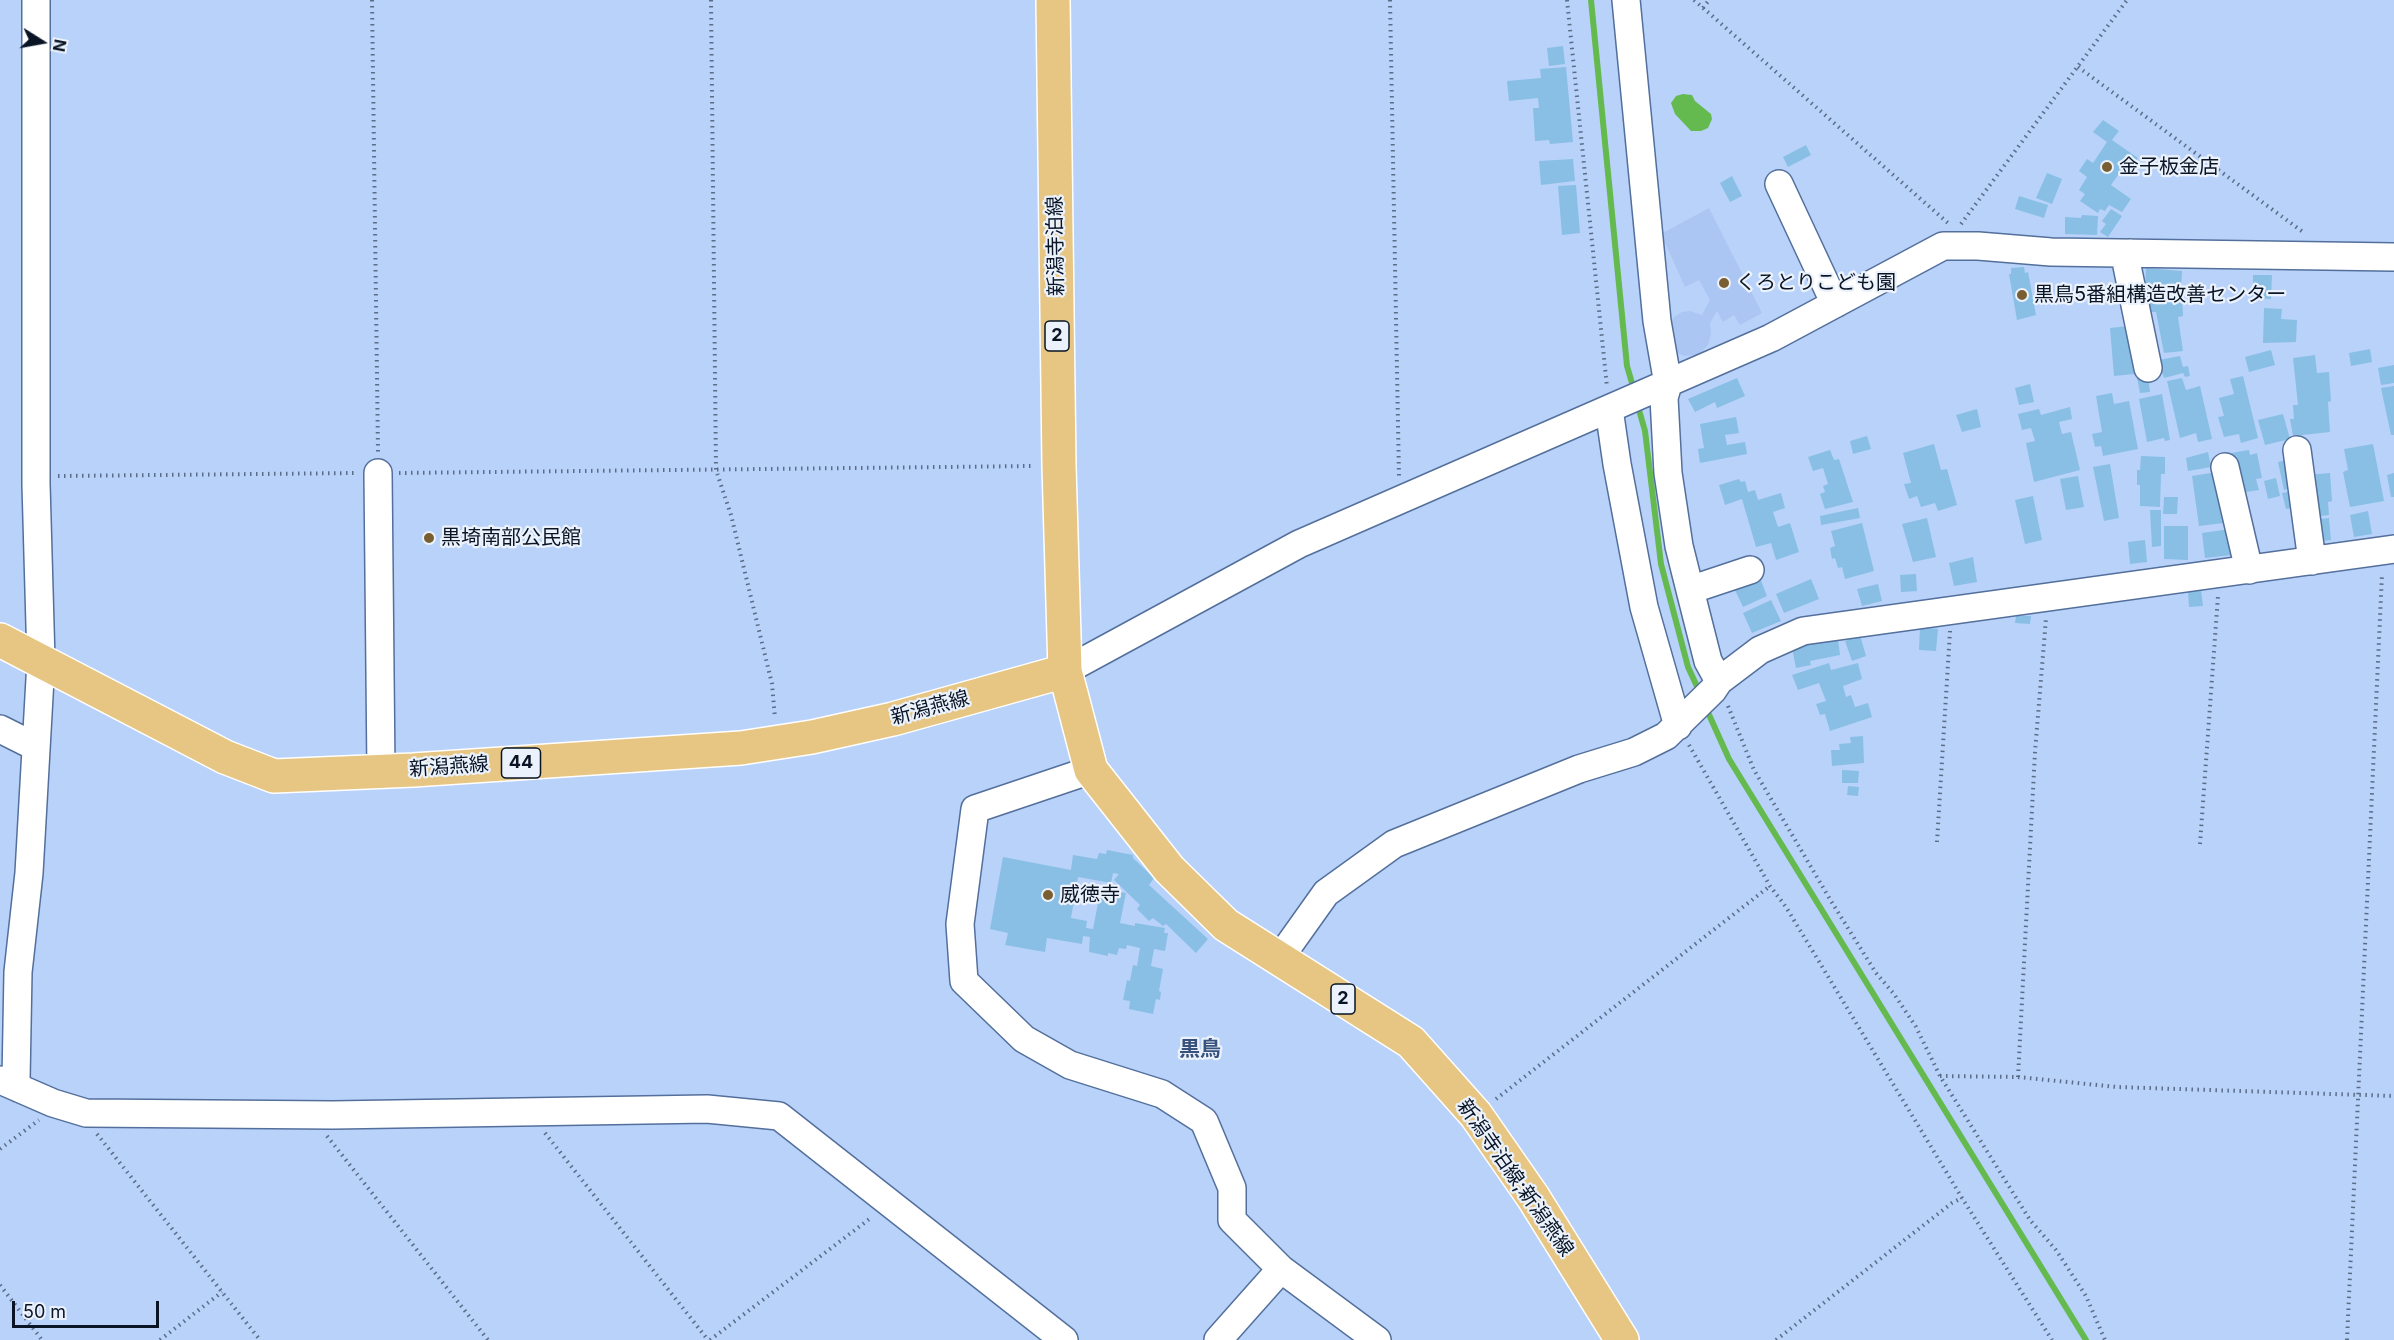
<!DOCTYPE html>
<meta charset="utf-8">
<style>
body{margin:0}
#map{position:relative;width:2394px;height:1340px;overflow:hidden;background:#b9d2fa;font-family:Inter,sans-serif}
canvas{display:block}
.north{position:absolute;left:12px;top:12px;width:60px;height:60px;-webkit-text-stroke:4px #ebf2fc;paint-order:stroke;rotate:101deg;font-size:16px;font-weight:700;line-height:24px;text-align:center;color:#091425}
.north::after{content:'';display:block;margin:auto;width:21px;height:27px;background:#091425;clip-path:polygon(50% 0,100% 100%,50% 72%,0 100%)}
.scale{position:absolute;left:12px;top:1301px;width:147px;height:27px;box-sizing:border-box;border:3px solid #091425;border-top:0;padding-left:8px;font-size:18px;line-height:21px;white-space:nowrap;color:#091425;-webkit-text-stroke:4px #ebf2fc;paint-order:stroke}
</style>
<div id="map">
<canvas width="2394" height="1340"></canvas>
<div class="north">N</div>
<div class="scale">50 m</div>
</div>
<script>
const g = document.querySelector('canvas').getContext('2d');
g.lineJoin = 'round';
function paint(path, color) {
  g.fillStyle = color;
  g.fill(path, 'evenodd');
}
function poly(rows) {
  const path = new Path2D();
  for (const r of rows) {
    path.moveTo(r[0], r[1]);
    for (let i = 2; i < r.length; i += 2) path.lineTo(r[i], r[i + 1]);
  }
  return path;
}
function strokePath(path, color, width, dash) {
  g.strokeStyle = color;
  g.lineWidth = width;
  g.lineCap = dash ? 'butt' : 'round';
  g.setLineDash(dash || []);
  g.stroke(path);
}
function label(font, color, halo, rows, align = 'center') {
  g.font = font + ' Inter,"Noto Sans JP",sans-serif';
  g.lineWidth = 4.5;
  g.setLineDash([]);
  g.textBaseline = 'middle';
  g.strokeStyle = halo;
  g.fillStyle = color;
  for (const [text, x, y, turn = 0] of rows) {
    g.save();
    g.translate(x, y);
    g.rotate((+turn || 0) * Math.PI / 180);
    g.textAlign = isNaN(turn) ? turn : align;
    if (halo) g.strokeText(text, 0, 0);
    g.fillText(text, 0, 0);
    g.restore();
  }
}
paint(poly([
 [1709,208,1762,313,1740,325,1734,315,1723,322,1717,311,1710,323,1711,334,1708,345,1698,355,1684,356,1677,353,1671,347,1669,325,1674,317,1682,312,1690,311,1702,315,1710,300,1699,280,1685,287,1661,234]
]), '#abc6f3');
paint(poly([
 [1683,94,1692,95,1695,101,1711,114,1712,119,1708,128,1701,131,1691,131,1675,114,1671,103,1676,96]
]), '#65ba4f');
strokePath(poly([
 [1591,0,1627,366,1634,390],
 [1637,403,1645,431,1661,564,1688,667,1700,693],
 [1706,708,1729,759,2086,1340]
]), '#65ba4f', 6);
paint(poly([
 [1563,46,1565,64,1549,66,1547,48],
 [1566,67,1573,142,1550,144,1549,140,1535,141,1533,108,1539,108,1538,98,1509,101,1507,81,1541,78,1540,69],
 [2103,120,2119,131,2112,140,2138,158,2126,176,2121,171,2111,185,2131,199,2122,212,2109,205,2105,211,2100,209,2098,213,2080,201,2085,194,2079,190,2087,177,2079,171,2087,159,2093,163,2107,142,2093,132],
 [1806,145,1811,155,1788,167,1783,157],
 [1573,159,1575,181,1541,185,1539,161],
 [2047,173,2062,179,2052,204,2036,198],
 [1732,176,1742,196,1730,202,1720,183],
 [1576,185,1580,233,1562,235,1558,186],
 [2019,196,2048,205,2044,218,2015,209],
 [2111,209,2122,216,2108,237,2100,232,2106,224,2102,221],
 [2082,215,2098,216,2097,235,2065,234,2065,217,2081,218],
 [2024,267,2025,273,2028,272,2036,315,2017,320,2009,274,2011,274,2011,268],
 [2146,268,2182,271,2181,291,2145,289],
 [2253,275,2272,275,2271,299,2253,298],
 [2182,296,2183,316,2178,317,2183,351,2164,353,2156,312,2151,312,2149,301],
 [2264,308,2282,309,2281,319,2297,320,2296,342,2263,343],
 [2128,326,2139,362,2133,363,2134,374,2114,376,2110,328],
 [2370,349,2372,362,2351,366,2349,353],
 [2271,350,2275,365,2249,372,2245,357],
 [2315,355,2317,373,2329,372,2331,401,2328,402,2330,432,2293,436,2290,419,2294,419,2293,405,2298,405,2293,358],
 [2180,356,2183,367,2188,366,2190,376,2185,377,2183,373,2164,378,2163,374,2157,375,2154,361],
 [2394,365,2394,383,2381,385,2378,368],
 [2148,375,2150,392,2140,393,2137,377],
 [2243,376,2258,438,2241,443,2239,434,2224,437,2218,417,2224,416,2219,398,2234,394,2230,379],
 [1737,378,1745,396,1717,408,1715,402,1695,412,1688,399],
 [2182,378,2186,390,2200,386,2212,439,2198,442,2196,433,2180,438,2167,381],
 [2030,384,2034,402,2019,405,2015,388],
 [2394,386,2394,435,2391,435,2381,388],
 [2112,393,2114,404,2129,401,2138,449,2103,456,2101,446,2095,447,2092,434,2102,432,2096,396],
 [2162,394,2170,440,2165,441,2164,438,2147,442,2139,399],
 [2070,407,2072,419,2059,422,2062,434,2071,432,2080,470,2034,482,2026,443,2035,441,2031,428,2022,430,2018,414,2039,409,2041,415],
 [1977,409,1981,427,1962,432,1956,415],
 [2283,414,2290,439,2265,445,2258,420],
 [1736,417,1739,433,1725,435,1727,445,1745,442,1747,454,1700,463,1698,449,1704,448,1700,424],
 [1867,436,1871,449,1853,454,1850,441],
 [1934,444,1941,470,1947,469,1957,505,1938,511,1935,503,1921,507,1917,496,1909,499,1904,484,1911,483,1903,453],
 [2373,444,2384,501,2350,507,2343,472,2348,470,2344,449],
 [1830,450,1834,460,1839,459,1853,502,1825,509,1820,494,1825,492,1823,486,1828,484,1823,468,1813,471,1808,457],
 [2249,450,2250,455,2257,453,2262,478,2256,479,2259,490,2239,493,2231,453],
 [2208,452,2211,467,2188,471,2186,458],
 [2141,456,2165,457,2165,474,2161,474,2160,507,2140,506,2140,485,2137,485,2137,470,2140,470],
 [2290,459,2295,487,2284,490,2278,462],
 [2110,464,2119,518,2104,521,2093,467],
 [2217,472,2224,523,2199,526,2192,476],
 [2330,473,2332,501,2328,502,2329,515,2313,517,2308,475],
 [2394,473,2394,497,2391,497,2387,475],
 [2078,476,2084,507,2066,510,2060,479],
 [2276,478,2280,496,2268,499,2264,481],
 [1739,479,1741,482,1745,481,1748,492,1755,490,1758,500,1781,493,1785,508,1773,512,1778,527,1790,523,1799,552,1776,560,1771,543,1756,547,1742,499,1725,505,1719,485],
 [2294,491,2297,507,2286,509,2282,493],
 [2033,496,2042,540,2025,544,2015,500],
 [2164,497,2178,497,2177,514,2163,514],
 [1858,508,1860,518,1821,525,1820,516],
 [2150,510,2161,510,2161,546,2152,547],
 [2368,511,2372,534,2354,537,2350,515],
 [1927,518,1936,557,1913,562,1902,524],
 [2329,518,2331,540,2314,542,2313,520],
 [1862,523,1874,571,1845,579,1842,567,1838,568,1835,558,1832,559,1830,548,1835,546,1831,531],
 [2164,526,2188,526,2188,560,2164,559],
 [2230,529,2232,555,2205,558,2202,533],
 [2145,540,2147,562,2130,564,2128,542],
 [1973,557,1977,582,1954,586,1949,563],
 [1916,574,1917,591,1901,592,1900,575],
 [1760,578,1767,596,1743,607,1734,588],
 [1811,579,1819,599,1784,613,1776,594],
 [1878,584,1882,601,1862,606,1857,589],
 [2201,590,2203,606,2189,607,2188,592],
 [1771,600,1781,621,1752,633,1743,613],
 [2016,616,2031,616,2030,624,2015,623],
 [1920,627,1938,629,1936,651,1919,650],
 [1860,635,1866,656,1852,661,1845,641],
 [1838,639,1840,655,1810,661,1811,665,1796,668,1792,648],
 [1829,663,1831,670,1858,663,1862,679,1843,686,1846,697,1851,695,1855,707,1868,703,1872,717,1830,731,1825,714,1820,715,1816,704,1826,701,1819,683,1798,690,1792,675],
 [1863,736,1864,763,1832,766,1831,750,1840,750,1839,744,1851,743,1850,737],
 [1842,770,1859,771,1858,783,1842,783],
 [1848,786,1859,787,1858,796,1847,795],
 [1107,850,1133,855,1133,858,1154,878,1149,885,1208,939,1196,953,1166,924,1163,926,1153,918,1149,921,1137,909,1140,905,1114,880,1119,874,1113,873,1111,883,1078,877,1071,918,1087,921,1086,928,1093,929,1101,888,1126,893,1120,923,1135,926,1135,923,1165,928,1164,933,1168,933,1165,951,1154,949,1151,966,1163,969,1159,991,1161,992,1160,1000,1156,999,1153,1014,1129,1009,1130,1001,1123,1000,1127,980,1130,981,1133,965,1137,966,1140,948,1127,945,1126,949,1119,948,1117,955,1108,953,1108,956,1089,952,1090,937,1083,936,1082,944,1047,938,1045,952,1005,945,1008,933,990,929,1003,857,1071,870,1073,855,1097,859,1099,853,1106,854]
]), '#89bfe5');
const minor = poly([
 [1626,0,1657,321,1668,384,1664,398,1668,473,1679,546,1690,590],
 [1779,184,1835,304],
 [2130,253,2127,266,2148,368],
 [1609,409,1617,464,1644,607,1678,726],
 [2297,450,2312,561],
 [2225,467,2249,570],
 [378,473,381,772],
 [1065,671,1299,544,1771,338,1943,246,1978,246,2051,252,2394,257],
 [1719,681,1708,661,1690,590,1750,570],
 [0,729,36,747],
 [1091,770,975,809,960,924,964,981,1024,1039,1070,1065,1162,1094,1204,1121,1232,1188,1232,1220,1281,1269,1377,1340],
 [1279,959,1326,893,1394,844,1579,769,1634,752,1666,736,1713,690,1719,681,1760,650,1803,631,2394,549],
 [0,1080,53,1103,86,1113,333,1115,707,1109,779,1116,1064,1340],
 [18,1088,16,1080,18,972,29,873,41,661,36,484,36,0],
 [1218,1340,1281,1269]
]);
const major = poly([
 [1053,0,1059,466,1065,671,1091,770,1169,869,1226,925,1411,1042,1476,1115,1533,1197,1622,1340],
 [0,640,225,757,274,776,413,770,741,748,812,737,893,719,1065,671]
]);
strokePath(minor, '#536f9b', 30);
strokePath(major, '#fff', 36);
strokePath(poly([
 [372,0,378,452],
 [711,0,716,470,731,515,772,684,775,718],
 [1390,0,1399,477],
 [1567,0,1607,387],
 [1694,0,1948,223],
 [1703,8,1709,0],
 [2078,67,2303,232],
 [1961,224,2127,0],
 [399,473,1034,466],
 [58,476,356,473],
 [1728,706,1754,770,1831,901,1876,973,1894,994,1916,1027,1940,1076,2030,1220,2056,1250,2086,1296,2105,1340],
 [1689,745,1770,886,1786,907,1962,1198,2052,1340],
 [1937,842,1950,631],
 [2200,844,2218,596],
 [1940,1076,2018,1077,2117,1087,2394,1096],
 [2018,1077,2035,752,2046,618],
 [1496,1099,1770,886],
 [545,1133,708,1340],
 [97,1134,260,1340],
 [327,1136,488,1340],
 [0,1149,39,1120],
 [0,1285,42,1340],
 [160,1340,222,1292],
 [710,1340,872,1217],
 [1776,1340,1952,1203,1962,1198],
 [2347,1340,2382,574]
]), '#5b6c88', 4, [1.5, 4.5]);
strokePath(minor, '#fff', 27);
strokePath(major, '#e7c582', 33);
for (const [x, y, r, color] of [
 [2107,167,6,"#785e30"],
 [1724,283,6,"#785e30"],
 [2022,295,6,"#785e30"],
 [429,538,6,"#785e30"],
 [1048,895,6,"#785e30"]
]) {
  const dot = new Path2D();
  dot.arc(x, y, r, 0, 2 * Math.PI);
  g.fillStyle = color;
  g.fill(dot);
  strokePath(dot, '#ebf2fc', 2);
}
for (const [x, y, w] of [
 [1057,336,24],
 [521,763,39],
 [1343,999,24]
]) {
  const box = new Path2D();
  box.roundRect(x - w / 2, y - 15, w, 30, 4.5);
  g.fillStyle = '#ebf2fc';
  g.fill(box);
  strokePath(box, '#091425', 1.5);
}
label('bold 18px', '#091425', null, [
 ["2",1057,336],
 ["44",521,763],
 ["2",1343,999]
]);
label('20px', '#091425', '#ebf2fc', [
 ["金子板金店",2119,167],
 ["くろとりこども園",1736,283],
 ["黒鳥5番組構造改善センター",2034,295],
 ["黒埼南部公民館",441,538],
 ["威徳寺",1060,895]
], 'left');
label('20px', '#091425', '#ebf2fc', [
 ["新潟寺泊線",1056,246,-91],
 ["新潟燕線",930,708,-15],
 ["新潟燕線",449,767,-4],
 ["新潟寺泊線;新潟燕線",1515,1178,55]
]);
label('bold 21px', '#37527c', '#ebf2fc', [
 ["黒鳥",1200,1050]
]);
</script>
